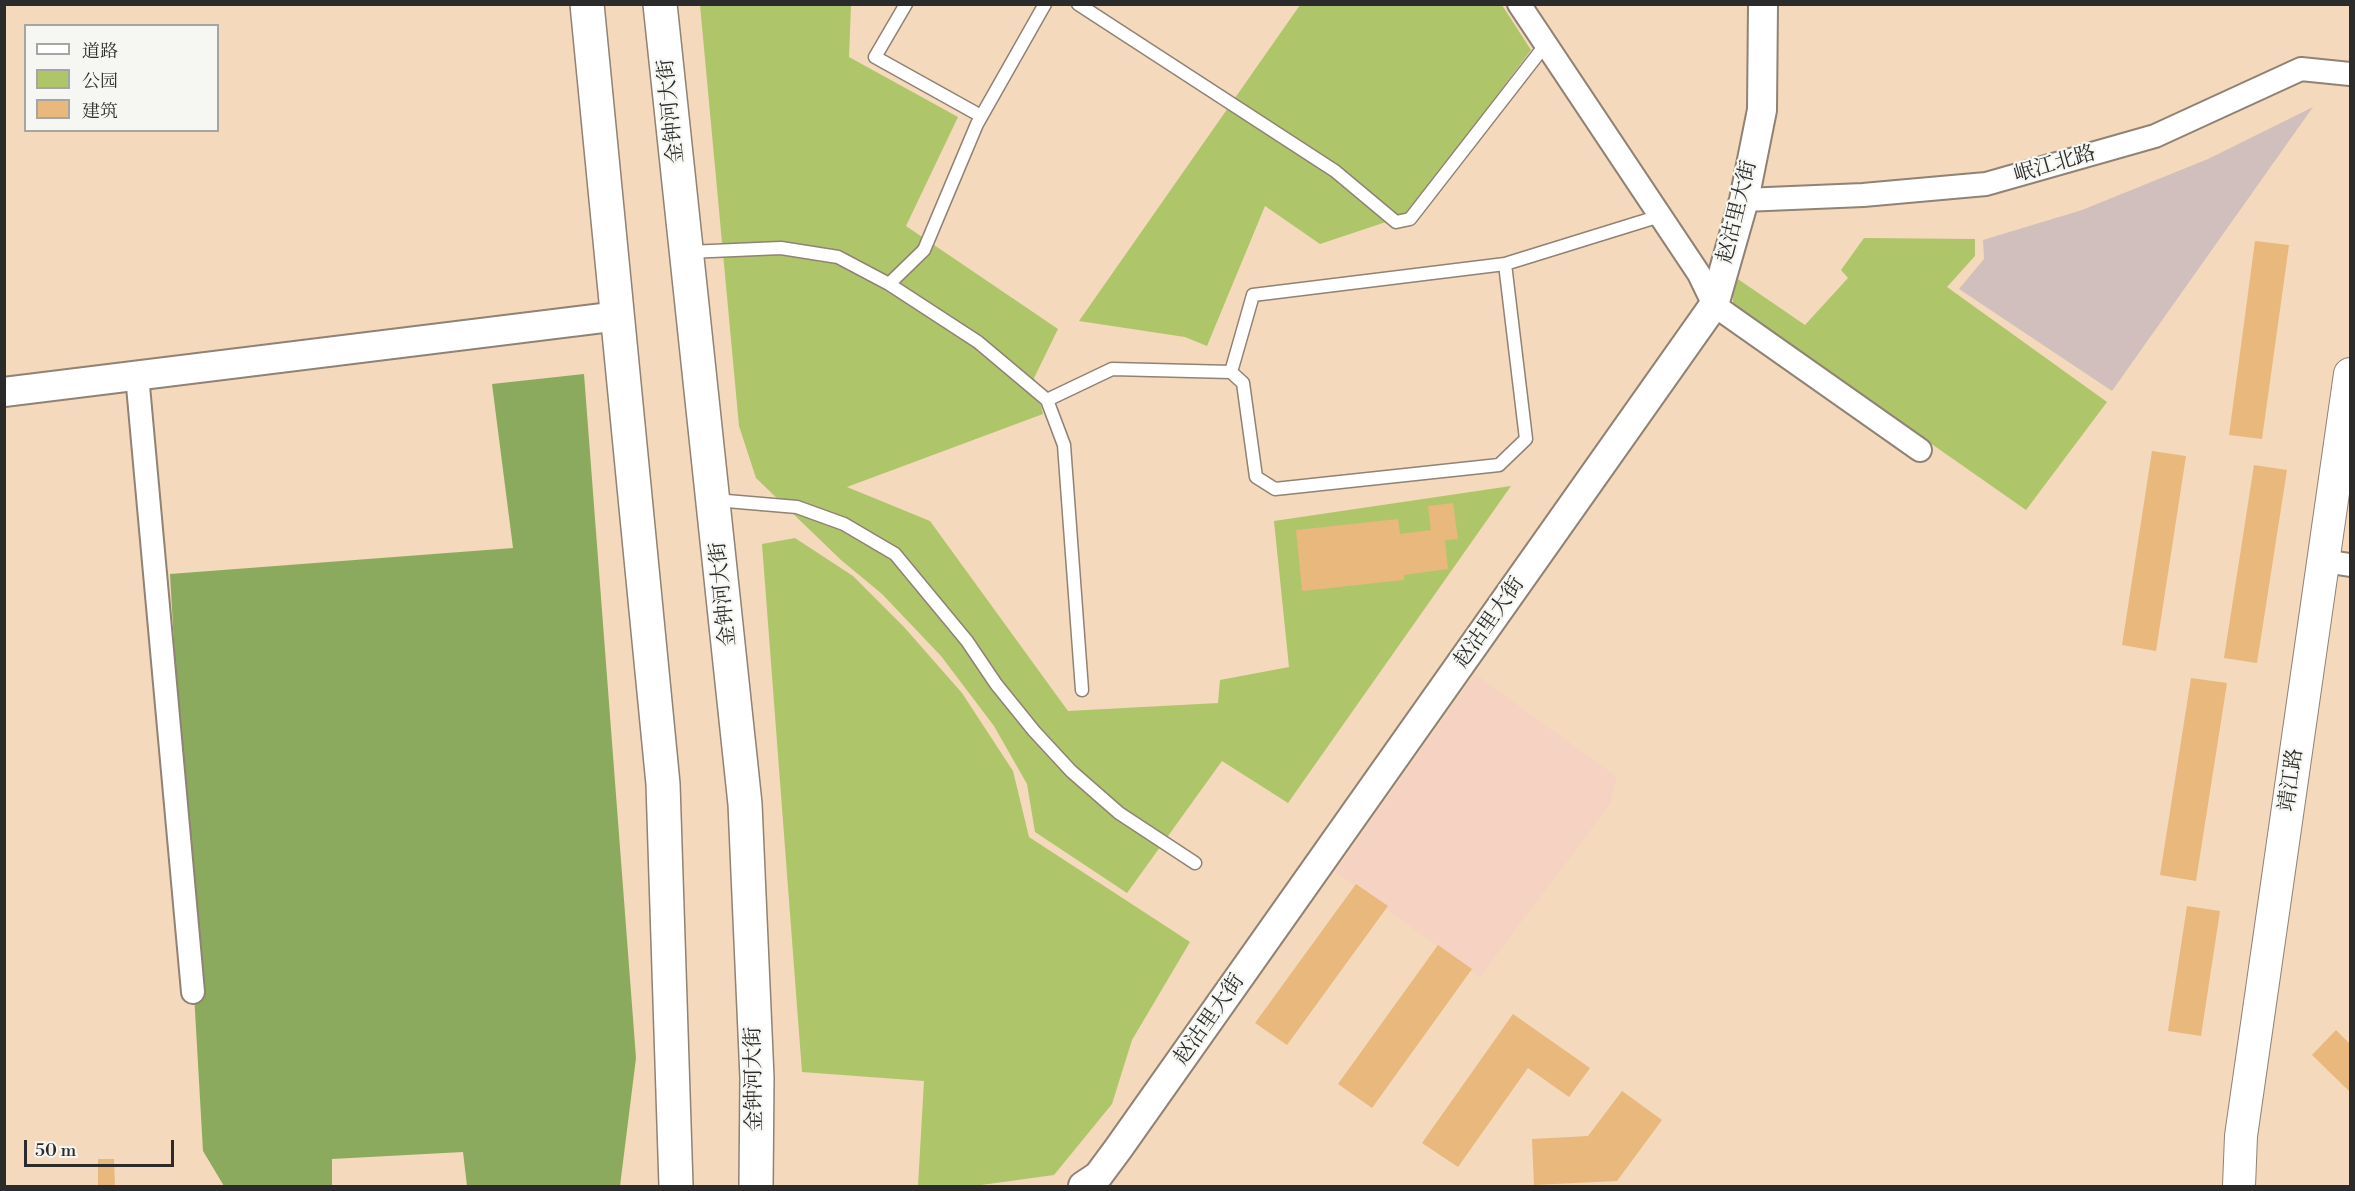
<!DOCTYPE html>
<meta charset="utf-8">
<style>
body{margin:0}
#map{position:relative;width:2355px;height:1191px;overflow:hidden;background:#f4d9bc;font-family:"Libre Bodoni","Noto Serif SC",serif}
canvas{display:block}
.frame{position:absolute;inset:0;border:6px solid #2b2b2b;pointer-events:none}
.legend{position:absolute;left:24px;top:24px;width:195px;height:108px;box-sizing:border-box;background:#f6f6f2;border:2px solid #a5a5a2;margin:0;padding:8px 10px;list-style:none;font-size:18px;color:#2b2b2b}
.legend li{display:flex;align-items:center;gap:12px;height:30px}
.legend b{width:30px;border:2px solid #a5a5a2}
.scale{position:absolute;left:24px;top:1140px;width:150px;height:27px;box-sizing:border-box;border:3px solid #2b2b2b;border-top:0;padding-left:8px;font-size:18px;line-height:21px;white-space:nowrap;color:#2b2b2b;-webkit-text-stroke:4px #f6f6f2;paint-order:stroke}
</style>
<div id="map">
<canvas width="2355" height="1191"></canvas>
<div class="frame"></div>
<ul class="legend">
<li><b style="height:8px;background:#fff"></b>道路</li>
<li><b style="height:16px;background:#afc56a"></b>公园</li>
<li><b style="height:16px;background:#e9b87d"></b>建筑</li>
</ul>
<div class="scale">50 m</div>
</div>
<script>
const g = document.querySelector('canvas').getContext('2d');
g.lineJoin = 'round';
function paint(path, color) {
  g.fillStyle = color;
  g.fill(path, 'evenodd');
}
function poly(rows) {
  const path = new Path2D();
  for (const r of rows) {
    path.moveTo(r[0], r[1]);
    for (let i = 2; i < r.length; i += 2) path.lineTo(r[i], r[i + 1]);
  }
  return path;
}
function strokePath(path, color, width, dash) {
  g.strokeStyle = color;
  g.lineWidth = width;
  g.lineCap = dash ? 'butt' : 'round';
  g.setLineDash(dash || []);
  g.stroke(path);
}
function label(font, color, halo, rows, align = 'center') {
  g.font = font + ' "Libre Bodoni","Noto Serif SC",serif';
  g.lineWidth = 4.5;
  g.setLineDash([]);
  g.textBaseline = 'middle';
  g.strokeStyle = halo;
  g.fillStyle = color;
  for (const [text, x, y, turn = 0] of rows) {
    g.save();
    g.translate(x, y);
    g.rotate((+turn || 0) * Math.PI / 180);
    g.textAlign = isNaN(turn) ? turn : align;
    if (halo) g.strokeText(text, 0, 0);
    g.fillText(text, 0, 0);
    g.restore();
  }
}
paint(poly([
 [1475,674,1617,777,1610,804,1480,977,1335,872]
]), '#f6d2c3');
paint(poly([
 [2313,107,2112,391,1959,289,1984,259,1983,240,2082,210,2208,159]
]), '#d1bfbd');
paint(poly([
 [700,5,851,5,849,57,958,117,906,226,1058,329,1034,378,1043,414,847,487,930,521,1068,711,1218,703,1220,680,1289,667,1274,521,1511,486,1288,803,1222,761,1127,893,1035,832,1027,784,994,726,941,656,882,594,841,560,756,478,739,426],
 [1300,5,1502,5,1531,50,1407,215,1320,244,1265,206,1207,346,1185,337,1079,321],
 [1864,238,1975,239,1975,256,1947,287,2107,402,2026,510,1733,305,1732,275,1805,325,1848,278,1841,270],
 [795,538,853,576,904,627,962,693,1013,771,1029,837,1190,942,1132,1040,1112,1104,1054,1175,974,1186,918,1186,924,1081,802,1072,762,544]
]), '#afc56a');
paint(poly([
 [584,374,636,1058,620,1186,467,1186,463,1152,332,1159,332,1186,224,1186,203,1151,170,574,513,548,492,384]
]), '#8baa5e');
paint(poly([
 [2255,241,2289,245,2262,439,2229,435],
 [2152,451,2186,456,2156,651,2122,645],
 [2254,465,2287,470,2257,663,2224,658],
 [1453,503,1458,539,1445,540,1448,569,1404,575,1404,580,1302,591,1296,530,1398,519,1400,534,1431,530,1428,506],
 [2191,678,2227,683,2196,881,2160,875],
 [1356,884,1388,906,1287,1045,1255,1023],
 [2187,906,2220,911,2201,1036,2168,1031],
 [1438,945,1472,969,1372,1108,1338,1084],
 [1513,1014,1590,1068,1569,1097,1528,1068,1458,1167,1422,1143],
 [2336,1030,2350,1044,2350,1092,2312,1055],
 [1622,1091,1662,1120,1617,1181,1534,1185,1532,1139,1588,1136],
 [98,1159,114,1159,115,1186,98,1186]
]), '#e9b87d');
const service = poly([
 [906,4,875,57,981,116],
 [1078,4,1335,171,1396,222,1410,219,1546,44],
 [688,252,781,248,838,257,889,284,978,342,1047,400,1064,445,1082,690],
 [889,284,924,250,977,124,1045,4],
 [1231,372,1243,383,1256,477,1275,489,1499,465,1526,439,1505,264],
 [1047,400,1112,369,1231,372,1253,295,1505,264,1660,216],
 [715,500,797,507,844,524,895,554,967,641,996,684,1034,731,1071,771,1119,813,1195,863]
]);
const minor = poly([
 [1519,4,1699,274,1714,305,1920,450],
 [1744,200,1863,195,1986,184,2155,136,2301,69,2350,74],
 [137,375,193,992],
 [2324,561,2350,565]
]);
const tertiary = poly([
 [4,392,619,316],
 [1083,1186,1098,1176,1118,1149,1714,305,1744,200,1762,110,1763,4]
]);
const secondary = poly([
 [2239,1186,2241,1136,2350,374]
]);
const primary = poly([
 [587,4,663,784,676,1186],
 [660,4,745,804,757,1078,756,1186]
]);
strokePath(service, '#908274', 15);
strokePath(minor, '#908274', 26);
strokePath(tertiary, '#908274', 32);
strokePath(secondary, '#908274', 34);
strokePath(primary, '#908274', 36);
strokePath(service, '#fff', 12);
strokePath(minor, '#fff', 22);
strokePath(tertiary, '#fff', 28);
strokePath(secondary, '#fff', 32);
strokePath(primary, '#fff', 33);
label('21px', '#2b2b2b', '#f6f6f2', [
 ["金钟河大街",672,111,-96],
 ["岷江北路",2055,165,-16],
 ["赵沽里大街",1738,212,-76],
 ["金钟河大街",724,594,-96],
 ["赵沽里大街",1490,623,-55],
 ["靖江路",2292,780,-82],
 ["赵沽里大街",1210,1020,-55],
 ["金钟河大街",755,1079,-91]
]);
</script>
